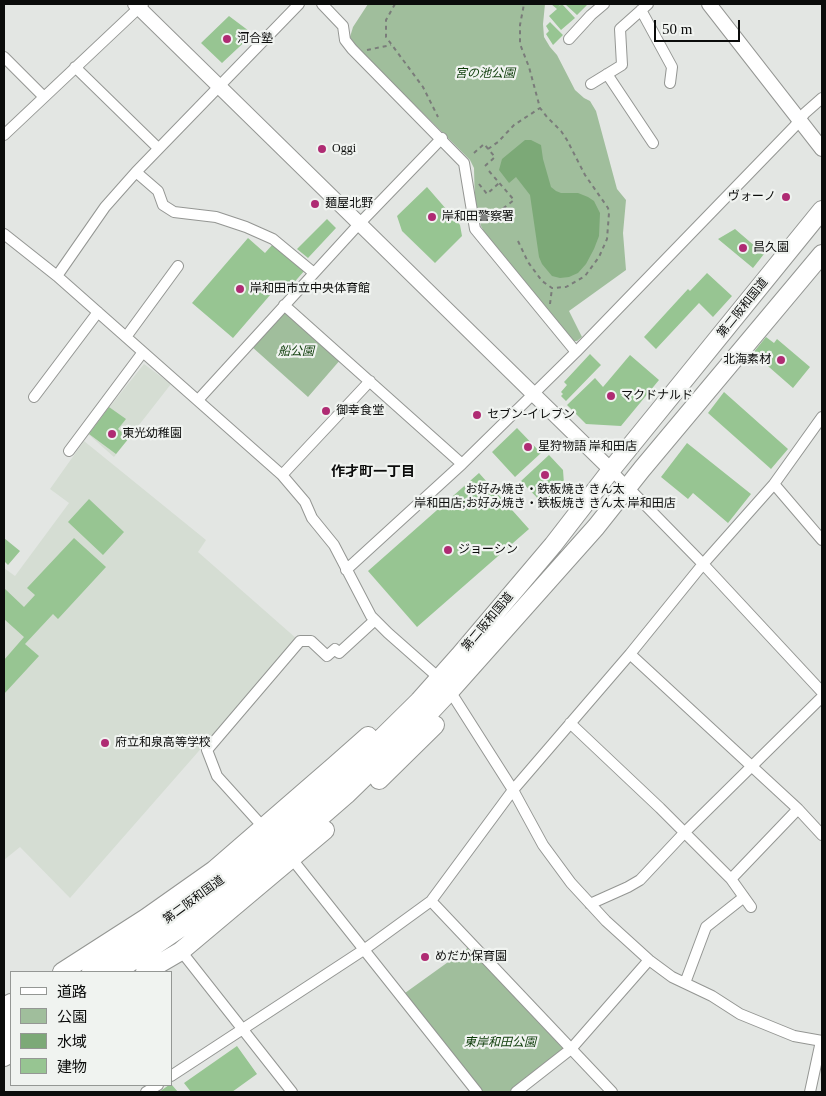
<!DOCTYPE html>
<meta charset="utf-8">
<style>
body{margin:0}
#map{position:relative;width:826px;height:1096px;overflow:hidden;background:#e3e6e3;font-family:"Times New Roman","Noto Sans JP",serif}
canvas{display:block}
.frame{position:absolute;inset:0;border:5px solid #0b0c0b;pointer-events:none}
.legend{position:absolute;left:10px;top:971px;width:162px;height:115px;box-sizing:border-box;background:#f0f3f0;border:1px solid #949794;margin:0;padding:6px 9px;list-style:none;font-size:15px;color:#0b0c0b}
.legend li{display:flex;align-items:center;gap:10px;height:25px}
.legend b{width:25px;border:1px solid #949794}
.scale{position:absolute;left:654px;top:20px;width:86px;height:22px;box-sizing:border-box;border:2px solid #0b0c0b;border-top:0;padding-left:6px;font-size:15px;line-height:18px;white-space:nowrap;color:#0b0c0b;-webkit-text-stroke:4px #f0f3f0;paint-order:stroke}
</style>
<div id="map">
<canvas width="826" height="1096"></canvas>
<div class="frame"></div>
<ul class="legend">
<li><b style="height:6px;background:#fff"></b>道路</li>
<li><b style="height:14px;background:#a0be9c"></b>公園</li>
<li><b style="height:14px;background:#7ca977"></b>水域</li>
<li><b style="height:14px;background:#97c592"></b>建物</li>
</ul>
<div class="scale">50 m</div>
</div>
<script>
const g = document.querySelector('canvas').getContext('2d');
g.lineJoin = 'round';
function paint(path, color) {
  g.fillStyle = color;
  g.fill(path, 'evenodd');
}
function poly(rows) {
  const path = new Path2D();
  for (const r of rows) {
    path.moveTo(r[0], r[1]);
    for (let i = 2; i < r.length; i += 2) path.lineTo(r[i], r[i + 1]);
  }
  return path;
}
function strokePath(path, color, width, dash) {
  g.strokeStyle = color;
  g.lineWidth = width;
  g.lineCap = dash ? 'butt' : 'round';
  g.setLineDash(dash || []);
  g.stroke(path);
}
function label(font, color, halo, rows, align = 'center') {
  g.font = font + ' "Times New Roman","Noto Sans JP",serif';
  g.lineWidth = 4.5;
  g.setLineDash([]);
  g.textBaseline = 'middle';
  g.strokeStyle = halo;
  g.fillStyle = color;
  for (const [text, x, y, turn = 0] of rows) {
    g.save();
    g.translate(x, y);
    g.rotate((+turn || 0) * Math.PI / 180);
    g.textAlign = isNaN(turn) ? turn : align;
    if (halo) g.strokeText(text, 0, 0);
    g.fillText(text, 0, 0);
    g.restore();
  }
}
paint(poly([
 [144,364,171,384,114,457,88,434],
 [84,441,206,540,198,552,297,639,70,898,20,847,4,860,4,568,15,576,69,503,50,489]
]), '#d5ddd3');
paint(poly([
 [368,4,545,4,543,24,544,37,550,47,557,55,575,90,584,98,590,101,596,111,617,189,626,200,623,233,626,270,569,311,582,337,577,341,574,341,542,304,487,237,481,226,479,213,475,206,474,168,470,160,357,47,350,37,353,27],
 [284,309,341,359,308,397,251,346],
 [469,947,566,1050,510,1092,483,1092,405,993]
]), '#a0be9c');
paint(poly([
 [525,140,531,140,541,145,543,159,551,187,556,191,561,193,578,193,588,197,594,201,600,213,599,236,594,249,586,264,578,273,569,277,560,278,552,276,542,264,539,257,530,195,516,177,509,183,499,170,502,159]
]), '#7ca977');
paint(poly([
 [551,4,561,4,558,7,562,4,575,18,561,30,549,16,557,9],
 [565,4,586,4,587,5,577,15],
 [229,16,253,34,222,63,201,43],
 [550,22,563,35,553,45,546,34,549,31,546,26],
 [427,187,460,225,462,236,435,263,402,231,397,216],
 [327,219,336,228,308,258,297,249],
 [735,229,764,254,753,268,718,239],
 [248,238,265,253,273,244,305,270,284,294,277,287,233,338,192,303],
 [707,273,732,296,713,317,699,303,656,349,644,337,688,289,690,291],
 [766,337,774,343,777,339,810,367,793,388,753,353],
 [590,354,601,365,566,401,561,396,563,394,561,392,567,385,564,382],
 [630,355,659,380,621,426,586,424,567,405,595,378,603,387],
 [724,392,788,449,771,469,708,413],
 [109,407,126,419,118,429,129,438,116,454,89,434],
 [517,428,541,453,515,477,492,452],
 [687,443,751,494,728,523,693,493,688,499,661,477],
 [549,455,563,470,564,484,543,504,521,481],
 [479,473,529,529,417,627,368,571],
 [89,499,124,532,103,555,68,522],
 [4,538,20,551,8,565,4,561],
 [74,538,106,567,58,619,53,614,25,644,39,656,4,694,4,660,24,637,4,619,4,588,24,607,35,595,27,588],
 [237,1046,257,1074,232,1092,191,1092,184,1083],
 [169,1085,172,1085,178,1092,159,1092]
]), '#97c592');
const street = poly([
 [322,4,343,26,345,40,352,49,464,163,475,229,576,352],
 [641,10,672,67,670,83],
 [569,39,591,15,604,4],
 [4,57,44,97],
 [75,67,158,148],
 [607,74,653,143],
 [591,84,622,65,620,29,648,4],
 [4,135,143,4],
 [136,172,158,191,163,205,174,212,216,217,246,227,273,239,314,273],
 [4,234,57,276,282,475,305,502,312,518,334,545,371,616,388,633,439,678,450,691,513,790,543,845,571,883,606,921,649,960,672,977,712,996,740,1014,794,1036,822,1041],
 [57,276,105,207,136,172,299,4],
 [284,305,462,464],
 [126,337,178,266],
 [34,397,98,312],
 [198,400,359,224,442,138],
 [69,451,143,352],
 [611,470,703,564,822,692],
 [282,475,370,381],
 [774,484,822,540],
 [346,570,462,464,576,352,794,127,805,113,822,98],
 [630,654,798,809,822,835],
 [570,723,660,808,731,879,751,907],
 [264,828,217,776,207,750,300,641,311,641,327,656,335,649,339,653,375,620],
 [292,859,477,1092],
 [731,879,798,809],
 [431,901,612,1092],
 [590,904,628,887,640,880,685,832,822,697],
 [181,951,292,1092],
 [685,983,706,927,744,897],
 [171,1076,365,949,431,901,513,790,630,654,703,564,774,484,822,417],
 [146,1092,158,1085],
 [516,1092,571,1049,649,960],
 [810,1092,821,1041]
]);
const secondary = poly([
 [135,4,611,470],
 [709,4,822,149]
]);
const highway = poly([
 [379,780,435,725],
 [62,972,146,918,214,870,334,766,368,736],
 [91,972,211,890,294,821,351,768,419,701,459,656,553,545,611,470,822,210],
 [116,972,214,905,285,848,346,795,417,726,450,691,596,527,642,469,822,254],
 [145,972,181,951,325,830],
 [4,1007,11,1003],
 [4,1024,11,1019],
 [4,1040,11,1035],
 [4,1057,11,1053]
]);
strokePath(street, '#949693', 12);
strokePath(secondary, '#949693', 16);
strokePath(highway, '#949693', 20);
strokePath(poly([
 [395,4,386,20,386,37,423,87,438,117],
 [367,50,391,45],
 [488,149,498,142,514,125,540,108],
 [474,153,484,144,495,157,485,166],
 [489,171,514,200,501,210,506,216,502,222],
 [479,184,487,194,499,183],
 [518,241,528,262,542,281,552,288,566,287,585,276,599,257,607,239,609,213,608,208,585,175,567,140,561,131,547,117,540,108,529,67,520,44,520,25,524,4],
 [550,304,552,288]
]), '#7a7c7a', 2, [4, 4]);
strokePath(street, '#fff', 10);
strokePath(secondary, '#fff', 14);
strokePath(highway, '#fff', 18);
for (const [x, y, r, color] of [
 [227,39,5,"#af2b73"],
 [322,149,5,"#af2b73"],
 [786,197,5,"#af2b73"],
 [315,204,5,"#af2b73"],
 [432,217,5,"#af2b73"],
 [743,248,5,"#af2b73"],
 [240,289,5,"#af2b73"],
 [781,360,5,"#af2b73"],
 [611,396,5,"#af2b73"],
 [326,411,5,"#af2b73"],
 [477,415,5,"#af2b73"],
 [112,434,5,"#af2b73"],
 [528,447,5,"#af2b73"],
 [545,475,5,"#af2b73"],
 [448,550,5,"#af2b73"],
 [105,743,5,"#af2b73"],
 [425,957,5,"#af2b73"]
]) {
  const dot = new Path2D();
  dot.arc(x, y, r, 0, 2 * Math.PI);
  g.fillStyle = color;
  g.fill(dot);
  strokePath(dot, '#f0f3f0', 2);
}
label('12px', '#0b0c0b', '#f0f3f0', [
 ["河合塾",237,39],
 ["Oggi",332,149],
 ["ヴォーノ",776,197,"right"],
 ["麺屋北野",325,204],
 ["岸和田警察署",442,217],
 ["昌久園",753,248],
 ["岸和田市立中央体育館",250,289],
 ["北海素材",771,360,"right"],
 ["マクドナルド",621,396],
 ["御幸食堂",336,411],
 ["セブン-イレブン",487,415],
 ["東光幼稚園",122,434],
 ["星狩物語 岸和田店",538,447],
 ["お好み焼き・鉄板焼き きん太",545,490,"center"],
 ["岸和田店;お好み焼き・鉄板焼き きん太 岸和田店",545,504,"center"],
 ["ジョーシン",458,550],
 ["府立和泉高等学校",115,743],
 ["めだか保育園",435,957]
], 'left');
label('italic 12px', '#0c3b08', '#f0f3f0', [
 ["宮の池公園",485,74],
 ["船公園",296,352],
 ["東岸和田公園",500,1043]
]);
label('12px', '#0b0c0b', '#f0f3f0', [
 ["第二阪和国道",743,308,-51],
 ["第二阪和国道",488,622,-50],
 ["第二阪和国道",194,900,-36]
]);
label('bold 14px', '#0b0c0b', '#f0f3f0', [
 ["作才町一丁目",373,472]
]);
</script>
